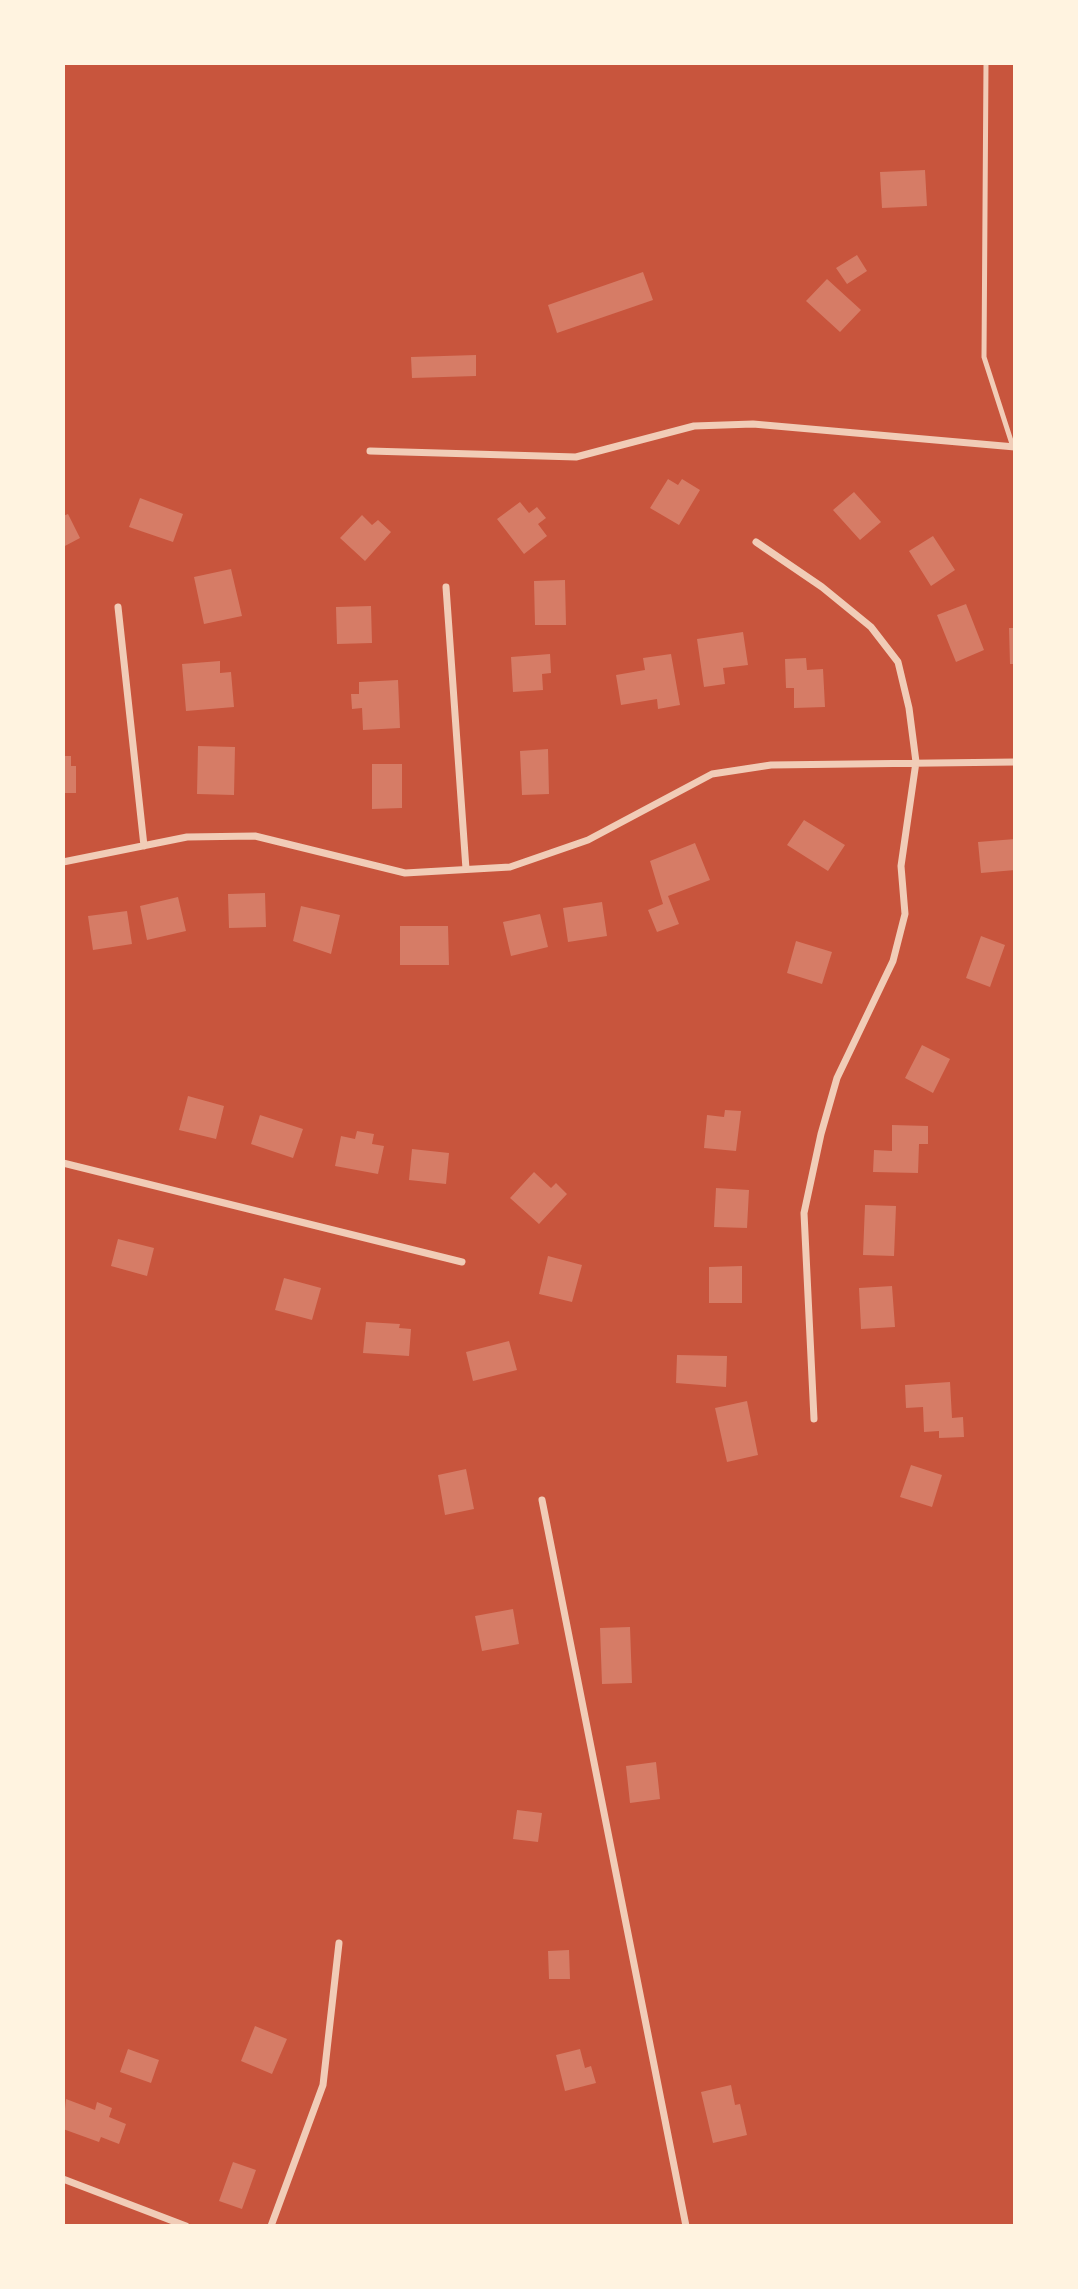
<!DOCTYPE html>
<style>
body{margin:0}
#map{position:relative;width:1078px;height:2289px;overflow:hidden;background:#c8553d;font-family:"Times New Roman",serif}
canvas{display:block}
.frame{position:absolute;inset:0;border:65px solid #fff3e0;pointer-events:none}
</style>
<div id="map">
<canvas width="1078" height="2289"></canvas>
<div class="frame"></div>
</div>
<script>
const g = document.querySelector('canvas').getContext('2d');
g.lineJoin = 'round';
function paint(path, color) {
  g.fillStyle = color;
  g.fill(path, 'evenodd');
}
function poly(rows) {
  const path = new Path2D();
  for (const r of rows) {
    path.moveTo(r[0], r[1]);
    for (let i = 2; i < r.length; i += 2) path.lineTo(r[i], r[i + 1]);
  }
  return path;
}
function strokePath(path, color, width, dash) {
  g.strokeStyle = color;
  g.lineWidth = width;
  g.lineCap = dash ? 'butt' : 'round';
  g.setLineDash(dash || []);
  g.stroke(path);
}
paint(poly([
 [925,170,927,206,882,208,880,172],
 [857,255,867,271,847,284,836,268],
 [643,272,653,300,557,333,548,305],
 [827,279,861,310,840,332,806,301],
 [476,355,476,376,412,378,411,357],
 [668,479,678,485,682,479,700,490,679,525,650,508],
 [854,492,881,522,860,540,833,510],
 [140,498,183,514,173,542,129,527],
 [520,502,529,513,537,507,546,518,538,524,547,536,524,554,497,519],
 [68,514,80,538,63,547,63,516],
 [362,515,372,525,378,520,391,532,365,561,340,538],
 [933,536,955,570,931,586,909,551],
 [231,569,242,616,204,624,194,577],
 [565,580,566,625,535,625,534,581],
 [966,604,984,650,956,662,937,615],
 [371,606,372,643,337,644,336,607],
 [1009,628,1015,628,1015,664,1010,664],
 [743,632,748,665,723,668,725,684,704,687,697,639],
 [550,654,551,673,542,674,543,690,513,692,511,657],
 [671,654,680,705,658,709,657,699,621,705,616,675,645,670,643,658],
 [806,658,807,670,823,669,825,707,794,708,794,688,786,688,785,659],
 [220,661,220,673,231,672,234,707,186,711,182,664],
 [398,680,400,728,363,730,362,708,352,709,351,694,359,694,359,682],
 [198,746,235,747,234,795,197,794],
 [548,749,549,794,522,795,520,751],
 [63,756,71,756,71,766,76,766,76,793,63,793],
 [372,764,402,764,402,808,372,809],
 [804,820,845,845,828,871,787,845],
 [1015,839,1015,870,981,873,978,842],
 [695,843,710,880,668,896,679,924,657,932,648,910,663,904,650,861],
 [265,893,266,927,229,928,228,894],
 [178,897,186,931,147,940,140,906],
 [602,902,607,936,568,942,563,908],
 [301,906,340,915,331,954,293,941],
 [127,911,132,944,93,950,88,916],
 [540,914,548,947,511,956,503,922],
 [400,926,448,926,449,965,400,965],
 [981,936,1005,945,990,987,966,978],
 [796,941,832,952,822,984,787,973],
 [922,1045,950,1059,933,1093,905,1078],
 [188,1096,224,1106,216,1139,179,1130],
 [725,1110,741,1111,736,1151,704,1148,707,1115,724,1117],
 [260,1115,303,1129,293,1158,251,1144],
 [892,1125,928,1126,928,1144,919,1144,918,1173,873,1172,874,1150,892,1151],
 [357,1131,374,1134,372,1144,384,1146,378,1174,335,1166,341,1136,355,1139],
 [412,1149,449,1153,446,1184,409,1180],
 [534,1172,551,1188,556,1183,567,1194,539,1224,510,1198],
 [716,1188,749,1190,747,1228,714,1227],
 [865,1205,896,1206,894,1256,863,1255],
 [118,1239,154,1248,147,1276,111,1266],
 [548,1256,582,1265,572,1302,539,1294],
 [742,1266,742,1303,709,1303,709,1267],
 [284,1278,321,1288,312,1320,275,1310],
 [892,1286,895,1327,861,1329,859,1288],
 [366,1322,400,1324,399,1328,411,1329,409,1356,363,1353],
 [509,1341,517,1370,473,1381,466,1352],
 [677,1355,727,1356,726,1387,676,1383],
 [950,1382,952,1418,963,1417,964,1437,939,1438,939,1431,924,1432,923,1407,906,1408,905,1385],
 [747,1401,758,1455,727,1462,715,1408],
 [911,1465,942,1475,932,1507,900,1497],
 [466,1469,474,1509,445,1515,438,1475],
 [513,1609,519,1644,482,1651,475,1616],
 [630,1627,632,1683,602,1684,600,1628],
 [656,1762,660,1799,630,1803,626,1766],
 [517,1810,542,1813,538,1842,513,1839],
 [569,1950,570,1979,549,1979,548,1951],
 [255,2026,287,2039,272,2074,241,2061],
 [128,2049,159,2060,151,2083,120,2072],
 [580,2049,585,2068,591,2066,596,2083,565,2091,556,2055],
 [731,2085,735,2105,740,2104,747,2135,713,2143,701,2092],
 [66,2099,95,2110,97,2102,112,2108,109,2117,126,2124,119,2144,101,2137,99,2142,63,2129],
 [233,2162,256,2170,242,2209,219,2201]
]), '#d67c66');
strokePath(poly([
 [986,63,984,357,1013,447]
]), '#f1ccb7', 5);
strokePath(poly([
 [370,451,576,457,694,426,753,424,1015,447],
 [756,542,822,587,871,627,898,662,909,708,916,762,901,866,905,914,893,961,837,1078,821,1134,804,1213,814,1419],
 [446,587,466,869],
 [118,607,144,846],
 [63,862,187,837,255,836,405,873,510,867,588,840,712,774,771,765,1015,762],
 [63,1163,462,1262],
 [542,1500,686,2226],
 [63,2179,186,2226],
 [271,2226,323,2085,339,1943]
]), '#f1ccb7', 7);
</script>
